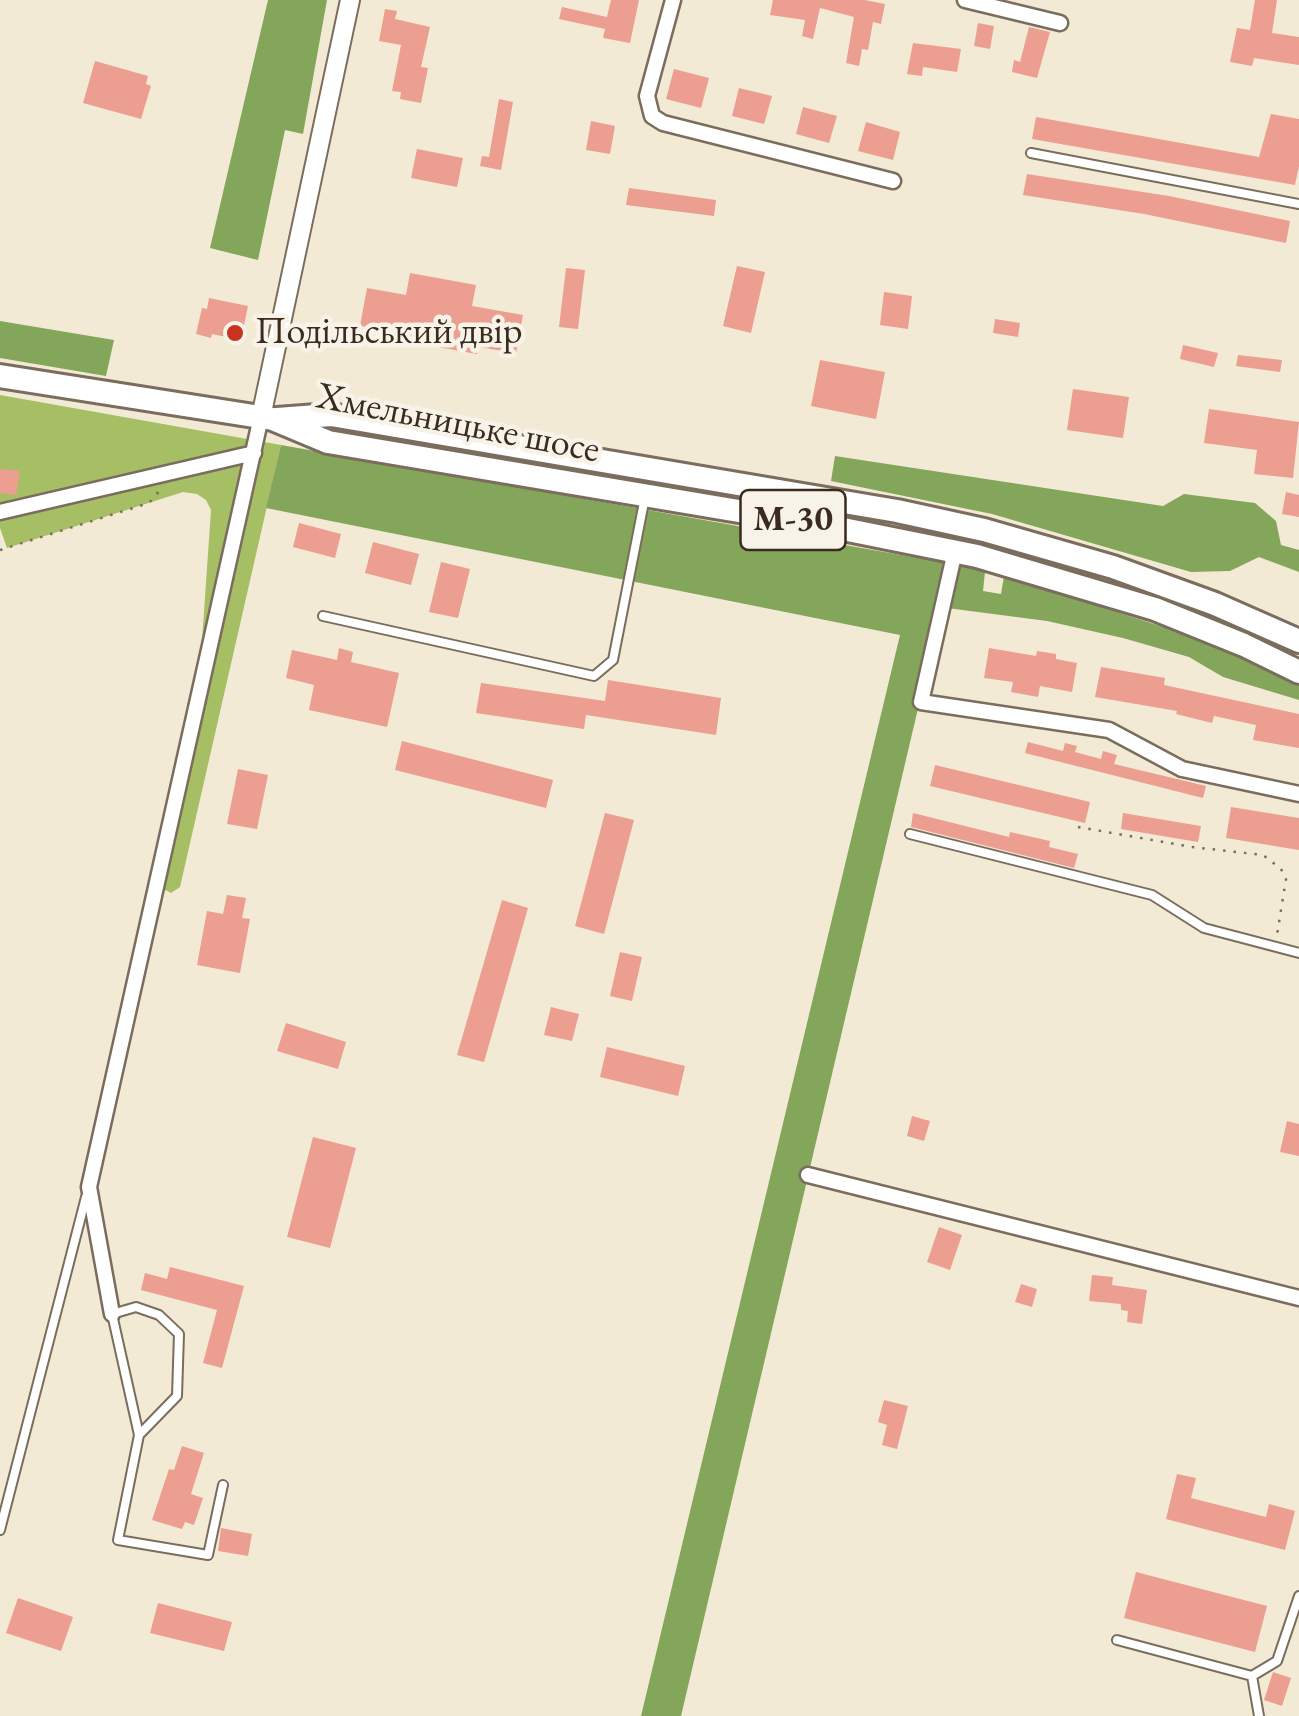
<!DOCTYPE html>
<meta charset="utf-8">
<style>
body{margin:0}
canvas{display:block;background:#f2ead4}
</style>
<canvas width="1299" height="1716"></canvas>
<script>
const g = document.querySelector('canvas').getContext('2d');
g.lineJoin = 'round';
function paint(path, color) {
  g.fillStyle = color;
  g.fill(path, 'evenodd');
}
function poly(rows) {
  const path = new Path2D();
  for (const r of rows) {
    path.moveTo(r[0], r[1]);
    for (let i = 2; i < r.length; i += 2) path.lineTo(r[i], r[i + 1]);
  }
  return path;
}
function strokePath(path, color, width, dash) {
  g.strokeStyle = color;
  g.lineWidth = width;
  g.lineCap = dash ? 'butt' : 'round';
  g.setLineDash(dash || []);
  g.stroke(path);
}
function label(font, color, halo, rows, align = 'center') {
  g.font = font + ' "EB Garamond",serif';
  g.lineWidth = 9;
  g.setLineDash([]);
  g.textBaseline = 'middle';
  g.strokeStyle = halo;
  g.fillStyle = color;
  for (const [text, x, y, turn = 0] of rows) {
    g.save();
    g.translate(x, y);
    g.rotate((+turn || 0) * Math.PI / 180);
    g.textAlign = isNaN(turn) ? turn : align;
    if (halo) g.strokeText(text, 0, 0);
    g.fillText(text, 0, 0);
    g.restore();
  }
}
paint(poly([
 [0,395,281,445,180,887,171,893,156,885,198,699,211,510,206,500,197,494,183,492,7,548,0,528]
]), '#a6bf65');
paint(poly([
 [268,0,327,0,303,134,285,130,258,260,210,248],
 [0,321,114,340,106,376,0,358],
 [281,445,952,564,681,1716,641,1716,900,635,266,508],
 [835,456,1163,506,1184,494,1255,503,1276,521,1281,545,1299,550,1299,572,1259,557,1230,571,1191,572,992,514,831,481],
 [956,564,985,572,983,591,1001,594,1004,576,1204,640,1299,686,1299,700,1223,677,1189,657,1123,638,1047,621,947,608]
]), '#84a65a');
paint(poly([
 [611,0,639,0,630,43,603,38,605,29,559,19,562,7,607,17],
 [773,0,865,0,885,4,881,24,873,22,868,50,862,49,859,66,846,63,854,17,820,8,813,39,802,36,805,20,770,15],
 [1255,0,1277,0,1272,33,1299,37,1299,65,1254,58,1252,66,1230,62,1237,28,1250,30],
 [385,9,397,11,395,19,430,27,421,67,428,68,421,103,400,99,401,92,392,91,401,45,379,41],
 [978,23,994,26,990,49,974,46],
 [1029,27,1050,32,1037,78,1012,72,1014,60,1020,62],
 [913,43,961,49,957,72,923,67,922,76,907,74],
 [95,61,148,76,146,84,151,86,141,119,83,103],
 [674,69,709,78,701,108,666,99],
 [739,88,772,96,764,124,732,116],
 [499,99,513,102,501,170,480,166,482,156,489,157],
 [803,107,837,116,829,143,796,134],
 [1271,114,1299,119,1299,166,1295,185,1032,139,1036,117,1259,157],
 [591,121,615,126,610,154,586,150],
 [866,122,900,132,893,160,858,151],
 [417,149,463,158,457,187,411,178],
 [1027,174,1169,196,1290,221,1286,243,1144,214,1023,195],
 [629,188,716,200,714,216,626,205],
 [737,266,765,272,751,333,723,326],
 [566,268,585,270,578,329,559,327],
 [410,273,476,285,472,306,523,315,516,353,478,347,477,354,398,340,399,332,360,326,367,288,406,295],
 [884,292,912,296,908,329,880,325],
 [209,298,248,306,241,340,212,334,211,338,196,334,202,308,207,309],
 [995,319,1020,323,1018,337,993,333],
 [1183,345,1218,353,1214,367,1180,359],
 [1238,355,1282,360,1280,372,1236,366],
 [820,360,885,372,876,419,811,406],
 [1073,389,1129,397,1123,438,1067,430],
 [1209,409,1299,422,1293,478,1254,474,1257,450,1204,443],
 [0,469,20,471,16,495,0,493],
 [1286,492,1299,495,1299,517,1282,514],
 [299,523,341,534,335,558,293,547],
 [373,542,419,554,411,585,365,573],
 [441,562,470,569,458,618,429,612],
 [339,648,353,652,351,662,399,673,387,727,309,710,314,685,286,678,292,650,337,660],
 [989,648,1036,656,1037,651,1056,654,1056,659,1077,663,1072,692,1040,686,1038,697,1011,692,1013,682,984,678],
 [1101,667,1165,678,1164,685,1299,714,1299,748,1253,740,1256,725,1214,716,1212,723,1176,714,1177,711,1095,697],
 [608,680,721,698,716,735,586,715,584,729,476,713,481,683,605,701],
 [402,741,553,780,546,808,395,770],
 [1028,742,1063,751,1065,743,1077,746,1075,752,1101,759,1103,751,1117,755,1114,764,1206,786,1203,798,1025,753],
 [935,765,1090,802,1085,823,930,786],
 [238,769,268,775,257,829,227,824],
 [1231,807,1299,818,1299,850,1226,838],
 [605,813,634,820,604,934,575,926],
 [913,813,1009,837,1010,832,1050,841,1049,847,1078,854,1074,868,911,827],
 [1123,813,1201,826,1198,842,1121,829],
 [227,895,246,898,242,918,250,919,240,973,197,965,207,911,223,914],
 [502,900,528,908,484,1062,457,1055],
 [620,952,642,957,632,1001,610,996],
 [551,1007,579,1014,572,1041,544,1035],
 [286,1023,346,1042,338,1069,277,1051],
 [607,1047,685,1066,678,1096,600,1077],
 [912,1116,930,1121,924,1141,907,1136],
 [1287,1121,1299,1124,1299,1156,1280,1152],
 [313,1137,356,1148,330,1248,287,1237],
 [939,1227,962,1235,950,1270,927,1262],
 [170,1267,244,1286,222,1368,203,1363,217,1310,141,1290,145,1273,167,1279],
 [1092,1275,1113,1277,1112,1285,1147,1290,1142,1324,1127,1322,1128,1311,1121,1310,1121,1304,1089,1301],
 [1021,1284,1037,1289,1032,1307,1015,1302],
 [884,1400,908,1406,897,1449,882,1445,887,1425,878,1422],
 [182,1446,204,1453,191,1494,203,1498,194,1525,185,1522,182,1529,152,1520,169,1469,174,1470],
 [1177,1474,1196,1478,1191,1498,1266,1517,1269,1504,1295,1511,1285,1550,1166,1519],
 [221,1528,252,1534,248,1556,218,1551],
 [1136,1572,1267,1606,1255,1652,1124,1618],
 [18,1598,73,1617,61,1651,6,1633],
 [158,1603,232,1622,224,1651,150,1633],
 [1273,1672,1291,1678,1282,1706,1264,1700]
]), '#ec9e90');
const service = poly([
 [1031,153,1299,204],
 [323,616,594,676,613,660,645,497],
 [910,834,1152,895,1204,928,1299,953],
 [139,1435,177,1396,179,1334,159,1315,136,1307,112,1314,139,1435,118,1540,208,1555,223,1485],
 [0,1530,86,1197],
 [1117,1640,1252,1676,1277,1661,1299,1596],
 [1252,1676,1259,1716]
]);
const minor = poly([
 [673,0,647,96,652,116,663,123,893,181],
 [965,0,1060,23],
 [0,512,254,453],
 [955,551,921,702,1109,730,1182,769,1299,794],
 [808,1175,1299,1298],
 [112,1314,89,1187,261,417]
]);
const tertiary = poly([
 [261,417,350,0]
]);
const trunk = poly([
 [0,376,273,419,328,442,828,526,977,556,1155,609,1244,645,1299,672],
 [277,419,331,415,897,511,984,530,1113,567,1215,604,1299,641]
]);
strokePath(service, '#7b6d5e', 12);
strokePath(minor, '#7b6d5e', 19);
strokePath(tertiary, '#7b6d5e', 22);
strokePath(trunk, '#7b6d5e', 28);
strokePath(poly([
 [0,550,149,503,161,489],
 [1078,827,1192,847,1263,855,1281,869,1286,879,1277,935]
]), '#7b6d5e', 2.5, [2.5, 8]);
strokePath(service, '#fff', 8);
strokePath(minor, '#fff', 14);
strokePath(tertiary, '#fff', 18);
strokePath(trunk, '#fff', 22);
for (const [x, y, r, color] of [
 [235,333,10,"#c8321e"]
]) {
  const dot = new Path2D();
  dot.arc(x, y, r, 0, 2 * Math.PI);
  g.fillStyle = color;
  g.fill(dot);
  strokePath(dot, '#f7f3e8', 4);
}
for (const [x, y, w] of [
 [793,520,105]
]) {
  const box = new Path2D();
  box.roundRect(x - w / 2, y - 30, w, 60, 8);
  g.fillStyle = '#f7f3e8';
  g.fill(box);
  strokePath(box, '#3b2a1e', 2.5);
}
label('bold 35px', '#3b2a1e', null, [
 ["М-30",793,520]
]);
label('38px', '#3b2a1e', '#f7f3e8', [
 ["Подільський двір",255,333]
], 'left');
label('38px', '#3b2a1e', '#f7f3e8', [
 ["Хмельницьке шосе",458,424,11]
]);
</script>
